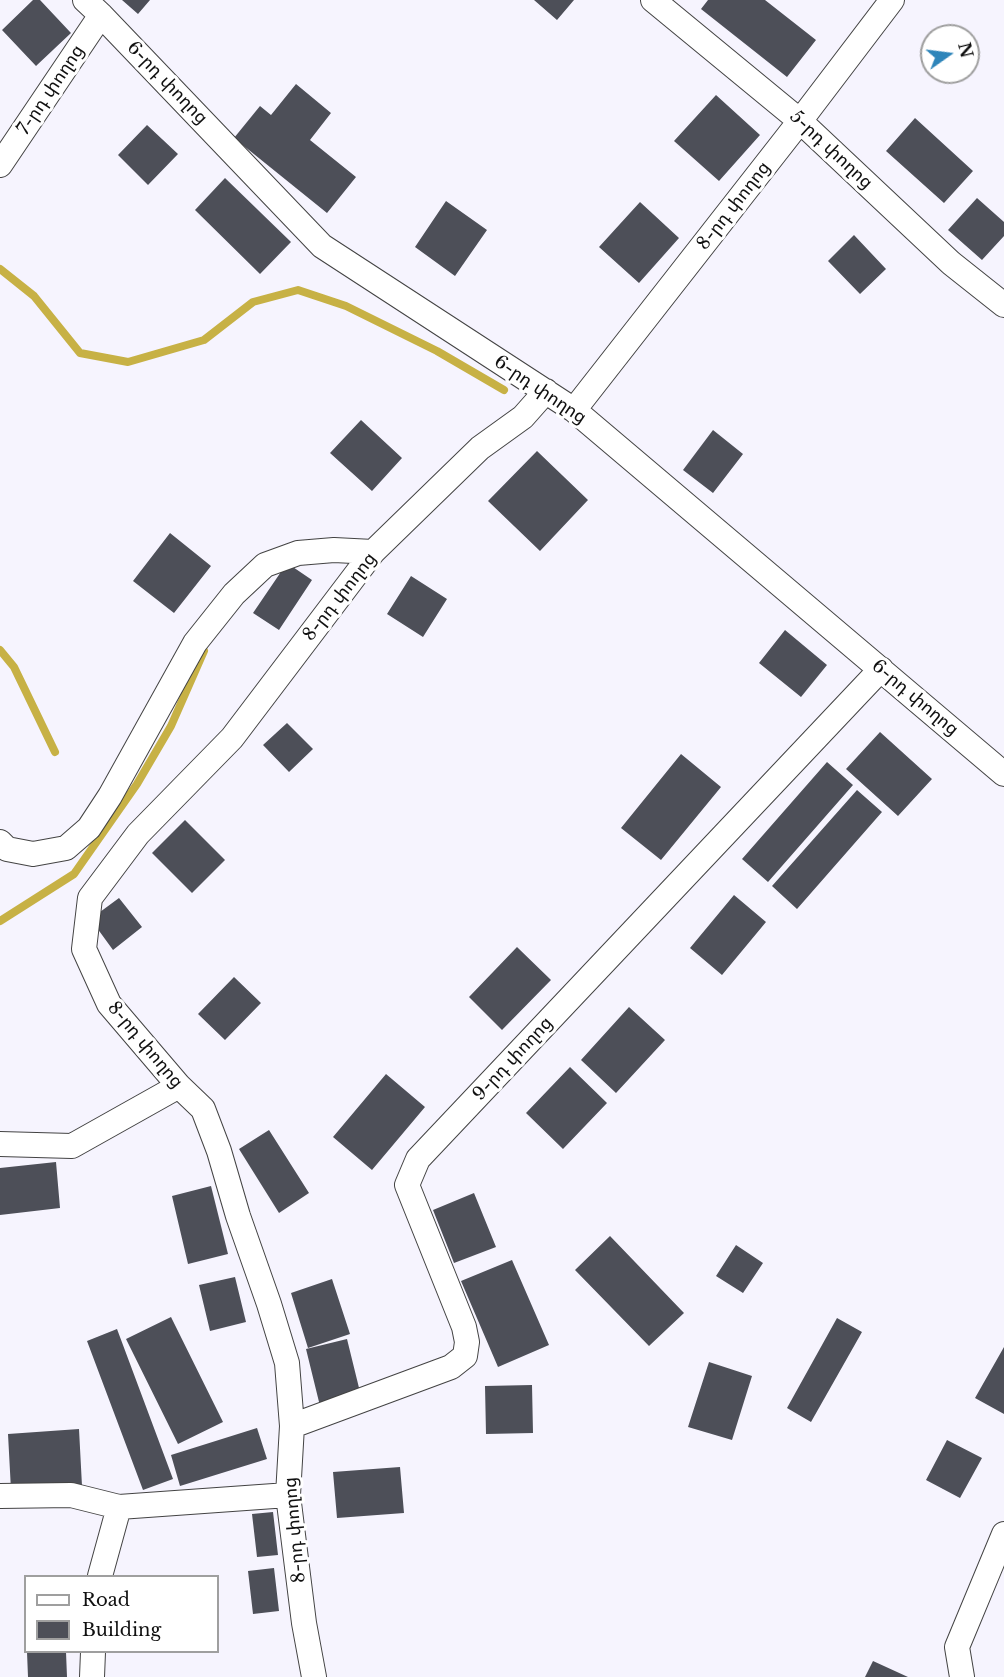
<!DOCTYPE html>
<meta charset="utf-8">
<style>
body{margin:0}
#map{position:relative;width:1004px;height:1677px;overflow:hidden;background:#f6f4fe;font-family:"Libre Baskerville",serif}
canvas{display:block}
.legend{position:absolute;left:24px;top:1575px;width:195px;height:78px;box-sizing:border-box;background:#fff;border:2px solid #9f9f9f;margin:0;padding:8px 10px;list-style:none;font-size:18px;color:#101010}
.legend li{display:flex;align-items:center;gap:12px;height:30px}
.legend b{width:30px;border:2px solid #9f9f9f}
.north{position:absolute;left:920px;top:24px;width:60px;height:60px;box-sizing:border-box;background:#fff;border:2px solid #9f9f9f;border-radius:50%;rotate:76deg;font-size:16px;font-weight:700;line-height:24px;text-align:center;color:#101010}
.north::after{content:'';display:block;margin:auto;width:21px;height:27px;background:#2e85ba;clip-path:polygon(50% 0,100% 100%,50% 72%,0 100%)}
</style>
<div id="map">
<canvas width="1004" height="1677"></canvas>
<ul class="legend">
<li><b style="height:8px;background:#fff"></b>Road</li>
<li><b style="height:16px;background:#4d4f58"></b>Building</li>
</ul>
<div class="north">N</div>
</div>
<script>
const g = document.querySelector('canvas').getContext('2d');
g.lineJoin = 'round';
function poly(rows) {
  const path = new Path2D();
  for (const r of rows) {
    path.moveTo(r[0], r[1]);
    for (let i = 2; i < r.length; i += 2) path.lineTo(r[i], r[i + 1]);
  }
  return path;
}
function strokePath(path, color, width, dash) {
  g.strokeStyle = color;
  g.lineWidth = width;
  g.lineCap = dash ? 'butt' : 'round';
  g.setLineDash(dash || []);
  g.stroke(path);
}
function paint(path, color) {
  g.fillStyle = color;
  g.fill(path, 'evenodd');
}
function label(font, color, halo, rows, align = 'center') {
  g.font = font + ' "Libre Baskerville","Noto Sans Armenian",serif';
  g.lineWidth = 6;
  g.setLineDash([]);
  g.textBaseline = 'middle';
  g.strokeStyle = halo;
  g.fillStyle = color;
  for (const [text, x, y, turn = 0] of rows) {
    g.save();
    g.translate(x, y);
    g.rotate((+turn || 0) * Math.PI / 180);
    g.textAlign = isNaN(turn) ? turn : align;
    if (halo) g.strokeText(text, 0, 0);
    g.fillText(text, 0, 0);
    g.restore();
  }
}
strokePath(poly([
 [0,269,34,296,80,353,128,362,204,340,253,302,298,290,346,306,437,351,504,390],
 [0,650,14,667,55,752],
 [0,921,74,874,137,784,171,726,204,651]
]), '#c7b145', 8);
paint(poly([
 [33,0,40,0,71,33,36,66,2,30],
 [122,0,150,0,138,14],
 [534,0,574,0,557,20],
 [708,0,765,0,816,40,787,77,701,9],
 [296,84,331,113,310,140,356,177,327,213,234,138,260,106,271,115],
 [716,95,760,135,719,181,674,141],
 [915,118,973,171,944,203,886,151],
 [147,125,178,154,148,185,118,155],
 [225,178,291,242,260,274,195,210],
 [977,198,1004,222,1004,236,982,260,948,230],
 [446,201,487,230,455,276,415,247],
 [640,202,679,238,639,283,599,247],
 [854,235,886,269,860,294,828,261],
 [361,420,402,458,372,491,330,453],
 [713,430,743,454,713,493,683,470],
 [537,451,588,500,540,551,488,501],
 [170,533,211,566,174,613,133,581],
 [287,563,312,580,279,630,253,613],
 [411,576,447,599,423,637,387,614],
 [785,630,827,665,801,697,759,663],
 [287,723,313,749,289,772,263,745],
 [880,732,932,779,898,816,846,769],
 [681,754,721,787,661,860,621,828],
 [827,762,853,785,768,882,742,859],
 [857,790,882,812,797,909,772,886],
 [185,820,225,860,192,893,152,853],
 [734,895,766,922,722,975,690,948],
 [119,898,142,927,113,950,97,928,100,912],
 [517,947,551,980,502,1030,469,997],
 [234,977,261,1003,225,1040,198,1014],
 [629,1007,665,1040,616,1093,581,1060],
 [570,1067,607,1103,563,1149,526,1113],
 [386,1074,425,1107,372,1170,333,1137],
 [269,1130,309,1193,279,1213,239,1149],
 [56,1162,60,1208,0,1215,0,1168],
 [211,1186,228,1254,188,1264,172,1196],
 [474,1193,496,1247,454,1263,433,1210],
 [610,1236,684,1313,649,1346,575,1270],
 [736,1245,763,1263,743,1293,716,1276],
 [512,1260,549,1345,498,1367,461,1281],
 [235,1277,246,1322,210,1331,199,1285],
 [332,1279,350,1334,308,1348,291,1293],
 [171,1317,223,1422,178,1444,126,1339],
 [837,1318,862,1332,811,1422,787,1408],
 [117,1329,173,1479,143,1490,87,1341],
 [347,1339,361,1396,320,1406,306,1349],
 [1004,1347,1004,1414,975,1398],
 [709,1362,752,1376,732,1440,688,1427],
 [532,1385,533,1433,486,1434,485,1386],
 [257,1428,267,1459,180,1486,171,1455],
 [79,1429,82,1486,11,1490,8,1434],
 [947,1440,982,1458,960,1498,926,1480],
 [400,1467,404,1513,337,1518,333,1472],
 [273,1512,278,1555,257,1557,252,1514],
 [274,1568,279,1611,253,1614,248,1571],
 [27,1652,66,1652,67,1677,28,1677],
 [873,1661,908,1677,865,1677]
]), '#4d4f58');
const street = poly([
 [85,0,101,15,322,246,574,410,1004,774],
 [653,0,800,121,951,263,1004,305],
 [0,165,101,15],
 [574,410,800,121,892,0],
 [0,842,7,849,33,854,66,848,89,828,110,796,195,643,234,594,265,565,298,553,334,550,373,552],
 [0,1144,72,1146,179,1086],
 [292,1426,451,1367,465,1356,467,1342,464,1327,407,1185,418,1159,881,669],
 [0,1496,71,1495,119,1507,288,1495],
 [100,1576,119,1507],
 [92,1677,93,1652],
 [314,1677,304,1623,288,1495,292,1426,287,1363,269,1304,238,1216,219,1151,203,1109,179,1086,109,1004,84,949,90,898,138,834,232,738,373,552,480,448,523,417,546,391],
 [962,1677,957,1647,1004,1534]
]);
strokePath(street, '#434343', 26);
strokePath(street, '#fff', 24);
label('18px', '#101010', '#fff', [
 ["6-րդ փողոց",167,83,46],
 ["7-րդ փողոց",51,90,-56],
 ["5-րդ փողոց",831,150,43],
 ["8-րդ փողոց",734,206,-52],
 ["6-րդ փողոց",540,390,34],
 ["8-րդ փողոց",340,597,-52],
 ["6-րդ փողոց",915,698,40],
 ["8-րդ փողոց",145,1045,50],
 ["9-րդ փողոց",513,1059,-47],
 ["8-րդ փողոց",295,1530,-95]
]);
</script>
